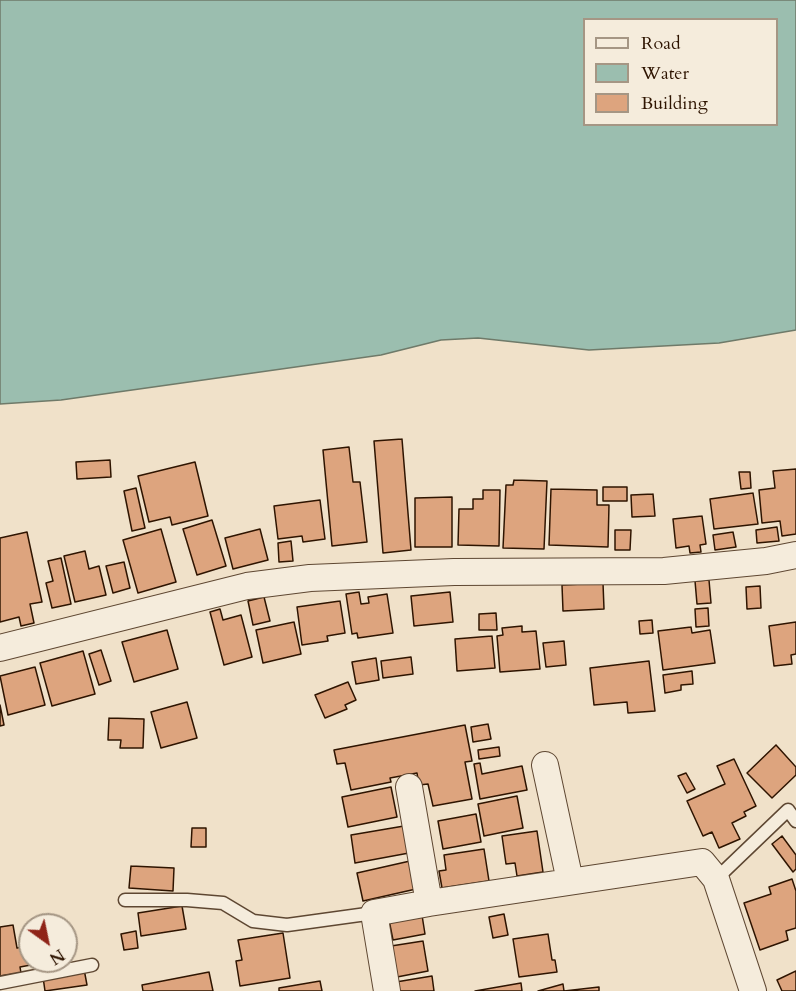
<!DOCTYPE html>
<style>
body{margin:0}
#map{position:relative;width:796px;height:991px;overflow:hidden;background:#f0e1c9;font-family:Cardo,serif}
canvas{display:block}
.legend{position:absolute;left:583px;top:18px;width:195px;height:108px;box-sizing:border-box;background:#f5ecdc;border:2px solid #a59684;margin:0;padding:8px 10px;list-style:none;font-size:18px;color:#2e1400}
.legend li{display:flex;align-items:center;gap:12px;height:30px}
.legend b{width:30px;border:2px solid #a59684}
.north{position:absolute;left:18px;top:913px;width:60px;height:60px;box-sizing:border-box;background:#f5ecdc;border:2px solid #a59684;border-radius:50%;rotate:147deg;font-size:16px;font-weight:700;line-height:24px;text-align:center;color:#2e1400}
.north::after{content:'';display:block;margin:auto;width:21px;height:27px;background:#8f2418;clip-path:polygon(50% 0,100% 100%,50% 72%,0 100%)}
</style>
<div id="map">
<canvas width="796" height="991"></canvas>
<ul class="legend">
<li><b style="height:8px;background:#f5ecdc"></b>Road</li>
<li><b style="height:16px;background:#9bbeaf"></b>Water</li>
<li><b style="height:16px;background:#dda47e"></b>Building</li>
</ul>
<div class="north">N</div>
</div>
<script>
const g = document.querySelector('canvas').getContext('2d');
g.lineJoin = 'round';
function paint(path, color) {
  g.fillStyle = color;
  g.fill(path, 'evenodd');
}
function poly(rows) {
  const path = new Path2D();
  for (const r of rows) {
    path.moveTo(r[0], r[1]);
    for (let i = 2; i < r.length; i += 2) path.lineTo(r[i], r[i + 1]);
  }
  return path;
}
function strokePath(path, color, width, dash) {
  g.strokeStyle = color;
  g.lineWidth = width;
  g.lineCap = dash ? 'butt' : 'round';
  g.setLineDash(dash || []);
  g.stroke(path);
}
const water = poly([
 [0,0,796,0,796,330,719,343,589,350,478,338,441,340,381,355,61,400,0,404,0,0],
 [584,20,776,20,776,124,584,124,584,20]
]);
paint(water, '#9bbeaf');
strokePath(water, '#6f7a69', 1.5);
const building = poly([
 [402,439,411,550,383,553,374,441,402,439],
 [349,447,353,482,360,482,367,542,332,546,323,450,349,447],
 [110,460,111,477,77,479,76,462,110,460],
 [195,462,208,516,172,525,170,517,149,522,138,476,195,462],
 [796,469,796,534,782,536,780,521,762,523,759,490,775,488,773,471,796,469],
 [739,472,750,472,751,488,741,489,739,472],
 [514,480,547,481,544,549,503,548,506,485,513,485,514,480],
 [603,487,627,487,627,501,603,501,603,487],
 [136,488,145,528,132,531,124,491,136,488],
 [551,489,597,490,597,505,609,505,608,547,549,545,551,489],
 [483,490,500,490,499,546,458,545,459,509,473,509,473,499,483,499,483,490],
 [753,493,758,524,714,529,710,499,753,493],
 [653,494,655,516,632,517,631,495,653,494],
 [452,497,452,547,415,547,415,498,452,497],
 [320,500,325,539,303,542,302,536,278,539,274,506,320,500],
 [702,516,706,544,700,545,701,552,690,553,689,546,676,548,673,519,702,516],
 [212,520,226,566,197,575,183,529,212,520],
 [777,527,779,541,757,543,756,530,777,527],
 [161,529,176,582,138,593,123,540,161,529],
 [260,529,268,560,233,569,225,538,260,529],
 [615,530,631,530,630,550,615,550,615,530],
 [27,532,42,602,30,604,34,623,21,626,19,617,0,622,0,538,27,532],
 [733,532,736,547,715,550,713,535,733,532],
 [291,541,293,561,279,562,278,543,291,541],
 [85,551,89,569,99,566,106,595,75,602,64,556,85,551],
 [61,558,71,604,52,608,46,583,53,581,48,561,61,558],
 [124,562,130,588,113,593,106,566,124,562],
 [709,580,711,603,697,604,695,581,709,580],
 [603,583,604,609,563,611,562,585,603,583],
 [760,586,761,608,747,609,746,587,760,586],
 [359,592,361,604,369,603,368,597,387,594,393,633,358,638,357,633,352,634,346,594,359,592],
 [450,592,453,622,414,626,411,596,450,592],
 [264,597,270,621,253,625,248,601,264,597],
 [340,601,345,633,327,636,328,641,302,645,297,607,340,601],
 [708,608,709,626,696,627,695,609,708,608],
 [220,609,223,620,241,615,252,657,224,665,210,612,220,609],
 [496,613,497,630,479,630,479,614,496,613],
 [652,620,653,633,640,634,639,621,652,620],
 [294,622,301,654,263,663,256,630,294,622],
 [796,622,796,654,791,655,792,664,774,666,769,626,796,622],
 [522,626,522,632,536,631,540,669,500,672,497,636,503,635,502,628,522,626],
 [691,627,692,633,710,630,715,663,663,670,658,631,691,627],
 [167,630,178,669,134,682,122,642,167,630],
 [492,636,495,668,457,671,455,639,492,636],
 [564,641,566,665,546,667,543,643,564,641],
 [101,650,111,681,99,685,89,654,101,650],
 [83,651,95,694,52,706,40,663,83,651],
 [411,657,413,674,383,678,381,661,411,657],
 [376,658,379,680,356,684,352,662,376,658],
 [649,661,655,711,628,713,627,702,594,705,590,668,649,661],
 [35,667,45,705,8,715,0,676,35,667],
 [692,671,693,684,681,685,681,690,665,693,663,675,692,671],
 [348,682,356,700,345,705,347,709,325,718,315,695,348,682],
 [187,702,197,738,161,748,151,712,187,702],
 [0,705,4,725,0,726,0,705],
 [109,718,144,719,143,748,120,748,121,740,108,740,109,718],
 [488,724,491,739,473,742,471,727,488,724],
 [465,725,472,761,465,762,472,799,433,806,428,784,419,785,417,773,390,778,391,782,351,790,345,763,337,764,334,750,465,725],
 [776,745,796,767,796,775,772,798,747,773,776,745],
 [499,747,500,756,479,759,478,750,499,747],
 [734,759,756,806,744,812,746,816,732,823,740,839,719,848,712,832,703,836,687,801,725,784,717,766,734,759],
 [480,763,482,774,522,766,527,790,480,799,474,764,480,763],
 [686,773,695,789,687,793,678,776,686,773],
 [391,787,397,817,348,827,342,797,391,787],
 [517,796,523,828,484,836,478,804,517,796],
 [476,814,481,842,443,849,438,821,476,814],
 [404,826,409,853,355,863,351,835,404,826],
 [192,828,206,828,206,847,191,847,192,828],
 [537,831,543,872,517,876,515,863,506,864,502,836,537,831],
 [782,836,796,855,796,869,793,872,772,844,782,836],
 [484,849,489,881,442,888,439,871,446,870,444,855,484,849],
 [410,861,416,889,363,901,357,873,410,861],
 [131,866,174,868,173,891,129,888,131,866],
 [792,879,796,891,796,928,786,931,788,940,760,950,744,903,771,894,769,887,792,879],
 [182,906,186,929,141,936,138,913,182,906],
 [421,909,425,934,393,940,388,915,421,909],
 [504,914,508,935,493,938,489,917,504,914],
 [13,925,17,948,30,946,30,961,35,961,36,964,20,967,21,973,0,976,0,927,13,925],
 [136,931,138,948,124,950,121,934,136,931],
 [283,933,290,978,240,986,236,961,242,960,238,940,283,933],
 [548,934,552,960,555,960,557,972,519,977,513,939,548,934],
 [423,941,428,971,397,977,391,946,423,941],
 [84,969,87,985,45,991,43,977,84,969],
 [796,971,796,991,782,991,777,980,796,971],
 [209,972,213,991,143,991,142,985,209,972],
 [432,976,434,991,398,991,396,982,432,976],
 [320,981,322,991,279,991,279,988,320,981],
 [521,983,522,991,475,991,521,983],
 [563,984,564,991,599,987,599,991,538,991,563,984]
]);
paint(building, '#dda47e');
strokePath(building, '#2e1400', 1.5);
const service = poly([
 [716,879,788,810,796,821],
 [125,900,187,900,223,903,253,921,287,925,374,913],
 [0,983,92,965]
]);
const minor = poly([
 [0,648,247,586,310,578,454,572,664,571,766,561,796,555],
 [545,765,570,881],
 [409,787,429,903,702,862,716,879,753,991],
 [387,991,374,913,429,903]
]);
strokePath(service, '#5e4732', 15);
strokePath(minor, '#5e4732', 28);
strokePath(service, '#f5ecdc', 12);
strokePath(minor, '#f5ecdc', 26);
</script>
